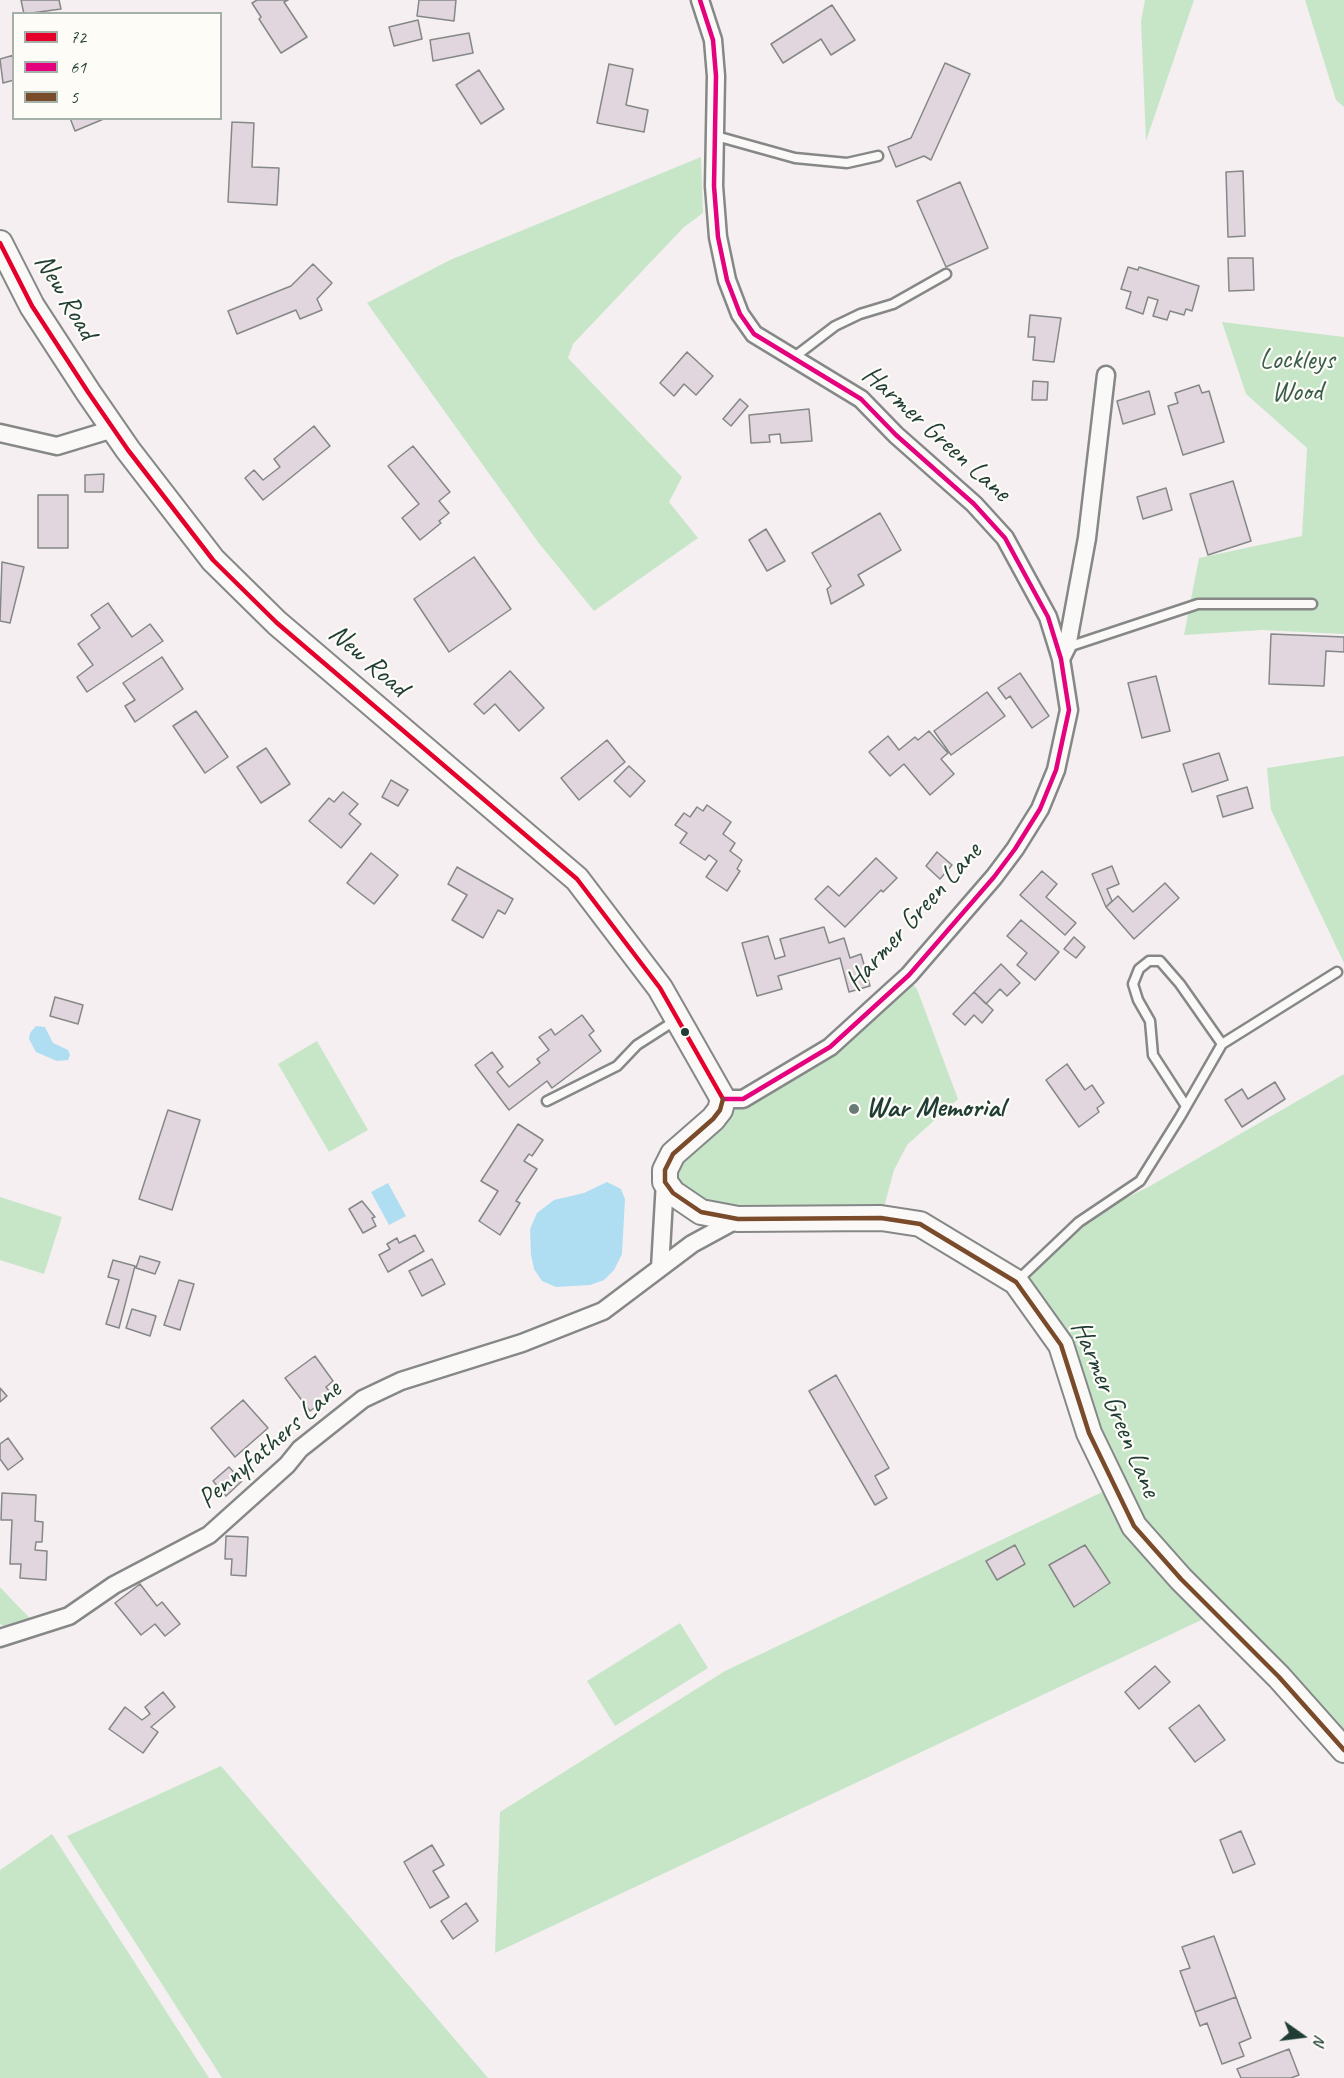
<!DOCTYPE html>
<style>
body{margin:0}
#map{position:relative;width:1344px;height:2078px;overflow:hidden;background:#f5eff1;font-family:Caveat,sans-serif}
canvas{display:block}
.legend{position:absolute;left:12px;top:12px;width:210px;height:108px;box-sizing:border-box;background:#fdfcf7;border:2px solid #a4b0a9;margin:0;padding:8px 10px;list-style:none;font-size:18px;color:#1f3d34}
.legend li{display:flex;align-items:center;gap:12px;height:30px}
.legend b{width:30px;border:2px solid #a4b0a9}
.north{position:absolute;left:1272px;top:2006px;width:60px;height:60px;-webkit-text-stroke:4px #fdfcf7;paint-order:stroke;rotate:104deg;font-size:16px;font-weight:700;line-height:24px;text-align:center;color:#1f3d34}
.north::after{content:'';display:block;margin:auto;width:21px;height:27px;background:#1f3d34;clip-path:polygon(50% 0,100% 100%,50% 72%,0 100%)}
</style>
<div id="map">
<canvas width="1344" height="2078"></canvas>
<ul class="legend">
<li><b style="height:8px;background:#e4002b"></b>72</li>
<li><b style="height:8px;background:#e5007d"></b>61</li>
<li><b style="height:8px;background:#7a4b2a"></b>5</li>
</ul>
<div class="north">N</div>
</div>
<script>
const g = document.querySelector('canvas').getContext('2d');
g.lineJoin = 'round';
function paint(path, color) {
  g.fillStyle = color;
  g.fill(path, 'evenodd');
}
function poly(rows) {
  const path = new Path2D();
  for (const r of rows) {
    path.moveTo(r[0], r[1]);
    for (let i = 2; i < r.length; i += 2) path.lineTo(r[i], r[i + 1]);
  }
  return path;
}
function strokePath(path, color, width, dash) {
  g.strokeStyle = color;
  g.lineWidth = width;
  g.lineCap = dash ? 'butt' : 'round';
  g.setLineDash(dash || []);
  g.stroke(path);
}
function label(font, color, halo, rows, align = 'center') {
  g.font = font + ' Caveat,sans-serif';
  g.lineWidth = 4.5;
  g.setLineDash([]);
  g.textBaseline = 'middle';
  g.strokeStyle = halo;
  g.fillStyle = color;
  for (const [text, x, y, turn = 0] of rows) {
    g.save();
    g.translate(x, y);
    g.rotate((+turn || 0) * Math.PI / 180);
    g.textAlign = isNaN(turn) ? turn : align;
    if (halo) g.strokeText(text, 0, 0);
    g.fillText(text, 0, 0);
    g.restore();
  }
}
paint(poly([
 [1145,0,1194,0,1146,141,1141,21],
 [1305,0,1344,0,1344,107,1336,100],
 [701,157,703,213,684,227,573,344,568,358,682,477,669,502,698,538,594,611,538,542,367,303,450,260],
 [1222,322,1344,337,1344,634,1262,630,1184,635,1199,558,1302,536,1307,448,1246,394],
 [1344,756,1344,963,1271,810,1267,768],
 [907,978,917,989,958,1099,907,1145,894,1170,881,1218,701,1212,665,1170,713,1119,783,1076],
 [317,1041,368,1130,329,1152,278,1064],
 [1344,1074,1344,1750,1212,1615,495,1953,500,1812,725,1671,1113,1487,1076,1400,1016,1282,1079,1222,1150,1186],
 [0,1197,62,1217,44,1274,0,1260],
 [0,1587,16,1604,30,1618,6,1627,0,1624],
 [680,1623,708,1668,615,1726,587,1681],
 [221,1766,488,2078,222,2078,67,1836],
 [52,1834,209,2078,0,2078,0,1870]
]), '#c7e6c8');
paint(poly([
 [36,1026,45,1027,53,1043,68,1050,70,1055,68,1060,57,1061,36,1052,29,1039,30,1033],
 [607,1182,621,1189,625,1199,622,1254,614,1270,604,1280,590,1285,556,1287,542,1281,534,1269,531,1255,530,1229,537,1213,554,1200,584,1193],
 [388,1183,406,1216,389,1225,371,1192]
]), '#afdef2');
const building = poly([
 [21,0,59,0,61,9,24,14,21,0],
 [257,0,288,0,284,2,307,37,281,53,259,19,261,17,252,3,257,0],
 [419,0,456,0,454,21,417,16,419,0],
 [832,5,855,40,831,55,821,39,783,63,771,44,832,5],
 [418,20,422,39,394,46,389,27,418,20],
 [469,33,473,53,433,61,430,40,469,33],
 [14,55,14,80,3,83,0,59,14,55],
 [945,63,970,74,931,160,924,156,896,167,888,147,911,138,945,63],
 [609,64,633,69,626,105,648,110,644,132,597,123,609,64],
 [479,70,504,109,481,124,456,85,479,70],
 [70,118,106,118,75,131,70,118],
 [232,122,254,123,252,167,279,168,277,205,228,202,232,122],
 [1243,171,1245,236,1228,237,1226,172,1243,171],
 [960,182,988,248,946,267,917,201,960,182],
 [1228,258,1253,258,1254,290,1229,291,1228,258],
 [313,264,332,283,317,299,322,310,300,319,296,310,237,334,228,311,291,286,313,264],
 [1128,267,1138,270,1139,267,1199,286,1192,311,1186,309,1184,315,1170,311,1167,320,1153,316,1158,300,1148,297,1143,314,1126,308,1131,292,1121,289,1128,267],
 [1030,315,1061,318,1054,362,1033,360,1035,337,1028,337,1030,315],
 [687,352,713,376,696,395,684,384,674,396,660,383,687,352],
 [1033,381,1048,382,1047,400,1032,400,1033,381],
 [1199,385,1202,393,1209,391,1224,442,1183,455,1168,406,1178,403,1175,393,1199,385],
 [1149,391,1155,414,1123,424,1117,401,1149,391],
 [740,399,748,406,731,426,723,419,740,399],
 [809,409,812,441,781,443,780,434,769,435,770,442,751,443,749,415,809,409],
 [314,426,330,446,263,500,245,478,254,470,263,480,280,467,274,459,314,426],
 [413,446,450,492,439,501,449,513,439,521,441,523,420,540,402,518,419,504,388,466,413,446],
 [104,474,103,492,85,492,85,475,104,474],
 [1233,481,1251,541,1208,555,1190,494,1233,481],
 [1166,488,1172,510,1143,519,1137,497,1166,488],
 [38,495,68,495,68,548,38,548,38,495],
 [880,513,901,550,858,575,864,585,831,604,827,589,831,586,812,553,880,513],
 [766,529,785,561,767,571,749,540,766,529],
 [474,557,511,609,449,652,414,599,474,557],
 [2,562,24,567,10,623,0,621,2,562],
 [108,603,132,637,150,624,163,641,87,692,77,677,93,665,78,644,100,628,91,615,108,603],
 [1271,634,1344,637,1344,652,1326,651,1324,686,1269,684,1271,634],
 [162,657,183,689,135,722,125,706,135,700,123,683,162,657],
 [510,671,544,708,519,731,495,704,484,714,474,704,510,671],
 [1020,673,1049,716,1032,728,1010,696,1006,699,998,688,1020,673],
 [1156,676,1170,731,1142,738,1128,683,1156,676],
 [987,692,1005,716,951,755,934,731,987,692],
 [196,711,228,757,205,773,173,726,196,711],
 [929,731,948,753,941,759,954,774,930,795,904,764,890,776,869,752,888,736,899,750,915,737,918,740,929,731],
 [607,740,625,762,579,800,561,778,607,740],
 [266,748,290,784,261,803,237,767,266,748],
 [1219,753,1228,780,1192,792,1183,764,1219,753],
 [629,766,645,781,630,797,614,781,629,766],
 [391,780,408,790,398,806,382,797,391,780],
 [1247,787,1253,808,1223,817,1217,796,1247,787],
 [343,792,358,804,349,814,361,824,341,848,309,821,329,798,334,802,343,792],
 [707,805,731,822,723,834,735,843,730,851,742,860,737,869,740,871,727,891,706,877,717,861,709,855,705,860,680,843,687,833,675,825,684,813,690,817,697,807,703,811,707,805],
 [937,852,952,865,940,879,926,866,937,852],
 [371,853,398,875,374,904,347,883,371,853],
 [876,858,897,878,883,892,881,890,845,927,815,899,828,886,839,896,876,858],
 [1112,866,1119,884,1107,889,1112,901,1106,907,1092,874,1112,866],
 [457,867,513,899,505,914,498,910,483,938,452,920,467,895,448,884,457,867],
 [1042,871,1057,884,1046,897,1076,923,1065,935,1020,895,1042,871],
 [1165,883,1179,898,1134,939,1106,907,1118,896,1133,912,1165,883],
 [1021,920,1059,952,1035,980,1017,965,1027,953,1007,936,1021,920],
 [824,927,829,943,844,938,850,958,861,954,870,986,849,992,840,958,778,976,782,989,757,996,742,943,768,936,775,959,785,956,780,939,824,927],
 [1074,937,1085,947,1076,958,1064,949,1074,937],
 [1001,964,1020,983,1007,996,1000,989,986,1004,974,992,1001,964],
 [974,992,993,1010,982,1023,974,1015,965,1025,953,1014,974,992],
 [55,997,83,1005,78,1024,50,1016,55,997],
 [582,1015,594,1031,589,1035,601,1051,552,1088,547,1081,509,1110,475,1065,492,1052,503,1067,497,1072,509,1087,540,1063,537,1059,549,1050,539,1037,551,1029,555,1035,582,1015],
 [1067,1064,1085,1090,1092,1085,1104,1103,1097,1108,1099,1112,1079,1127,1046,1080,1067,1064],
 [1275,1082,1285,1099,1242,1127,1225,1100,1242,1089,1248,1099,1275,1082],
 [168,1110,200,1120,172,1210,139,1199,168,1110],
 [518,1124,543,1140,532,1156,529,1154,524,1161,537,1169,516,1201,520,1203,500,1235,479,1221,498,1191,481,1181,518,1124],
 [362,1201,375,1217,372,1218,376,1226,363,1233,349,1209,362,1201],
 [415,1235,424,1251,388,1272,379,1255,390,1249,387,1244,397,1238,399,1243,415,1235],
 [140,1256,160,1262,155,1274,136,1268,140,1256],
 [432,1259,445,1284,422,1296,409,1271,432,1259],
 [113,1260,135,1266,119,1328,106,1324,119,1280,108,1277,113,1260],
 [179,1280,194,1284,180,1330,164,1325,179,1280],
 [132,1309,156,1316,150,1336,126,1328,132,1309],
 [315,1356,333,1381,326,1387,332,1395,310,1411,285,1378,315,1356],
 [836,1375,889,1468,875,1476,887,1498,875,1505,809,1391,836,1375],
 [0,1388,7,1396,0,1402,0,1388],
 [243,1400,268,1428,235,1457,211,1428,243,1400],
 [8,1438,23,1459,8,1470,0,1459,0,1444,8,1438],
 [229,1467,242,1481,226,1496,213,1481,229,1467],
 [2,1493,36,1495,35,1521,43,1522,42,1542,36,1542,35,1550,47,1551,46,1580,20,1578,21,1564,10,1564,12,1520,1,1520,2,1493],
 [226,1536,248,1537,246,1576,231,1575,232,1559,225,1559,226,1536],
 [1015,1545,1025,1564,997,1580,986,1561,1015,1545],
 [1085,1545,1110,1583,1074,1607,1049,1565,1085,1545],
 [140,1584,157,1606,162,1602,180,1624,165,1636,155,1624,141,1635,115,1603,140,1584],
 [1155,1666,1170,1682,1139,1709,1125,1692,1155,1666],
 [163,1692,175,1707,151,1727,158,1732,143,1753,109,1729,125,1707,142,1720,150,1714,145,1707,163,1692],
 [1199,1705,1225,1740,1195,1762,1169,1728,1199,1705],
 [1241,1831,1255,1864,1233,1873,1220,1840,1241,1831],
 [432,1845,444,1865,433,1871,449,1897,430,1908,404,1862,432,1845],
 [466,1903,478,1921,453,1939,441,1921,466,1903],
 [1214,1936,1236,1997,1195,2012,1180,1971,1190,1968,1182,1947,1214,1936],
 [1236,1997,1251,2038,1239,2043,1244,2056,1222,2064,1207,2023,1200,2026,1195,2012,1236,1997],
 [1289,2049,1299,2075,1291,2078,1241,2078,1237,2069,1289,2049]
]);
paint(building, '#e1d6dd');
strokePath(building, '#858887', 1.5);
const lane = poly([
 [716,136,795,158,847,163,878,156],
 [793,358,835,326,860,314,893,304,946,274],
 [1068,647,1198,604,1312,604],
 [1222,1044,1337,972],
 [547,1101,617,1066,637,1045,676,1020],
 [1018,1280,1079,1222,1140,1181,1180,1117,1222,1044,1180,984,1160,961,1149,961,1139,969,1133,984,1138,1000,1150,1021,1153,1055,1186,1106]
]);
const street = poly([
 [700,0,713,40,716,76,714,186,718,237,727,280,740,314,754,334,861,399,896,435,974,504,1005,538,1048,617,1061,659,1069,710,1056,770,1040,809,1015,849,994,877,909,975,830,1047,743,1099,723,1099],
 [0,433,57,446,113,429],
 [1061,659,1067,647,1087,538,1106,375],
 [660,1268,665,1182],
 [0,1638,69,1616,114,1585,209,1535,287,1465,300,1449,363,1399,401,1381,522,1343,603,1311,692,1244,738,1219]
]);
const secondary = poly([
 [0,243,32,306,88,392,128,450,213,560,277,623,577,879,660,988,723,1099,720,1110,713,1119,673,1154,665,1170,665,1182,673,1193,701,1212,738,1219,881,1218,920,1224,1016,1282,1061,1345,1089,1433,1134,1526,1181,1579,1279,1677,1344,1750]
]);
strokePath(lane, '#858887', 13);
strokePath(street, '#858887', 21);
strokePath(secondary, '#858887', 28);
strokePath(lane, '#faf9f8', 8);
strokePath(street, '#faf9f8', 16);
strokePath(secondary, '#faf9f8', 24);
strokePath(poly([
 [0,243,32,306,88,392,128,450,213,560,277,623,577,879,660,988,723,1099]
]), '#e4002b', 4.5);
strokePath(poly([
 [700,0,713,40,716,76,714,186,718,237,727,280,740,314,754,334,861,399,896,435,974,504,1005,538,1048,617,1061,659,1069,710,1056,770,1040,809,1015,849,994,877,909,975,830,1047,743,1099,723,1099]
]), '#e5007d', 4.5);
strokePath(poly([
 [723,1099,720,1110,713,1119,673,1154,665,1170,665,1182,673,1193,701,1212,738,1219,881,1218,920,1224,1016,1282,1061,1345,1089,1433,1134,1526,1181,1579,1279,1677,1344,1750]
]), '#7a4b2a', 4.5);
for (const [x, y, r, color] of [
 [685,1032,5,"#1f3d34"],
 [854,1109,6,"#6a7b76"]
]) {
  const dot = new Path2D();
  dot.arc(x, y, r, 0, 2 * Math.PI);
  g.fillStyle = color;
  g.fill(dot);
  strokePath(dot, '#fdfcf7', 2);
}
label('28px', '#1f3d34', '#fdfcf7', [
 ["New Road",65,297,59],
 ["Harmer Green Lane",936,434,42],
 ["New Road",368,661,41],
 ["Harmer Green Lane",914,917,-48],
 ["Harmer Green Lane",1115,1409,67],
 ["Pennyfathers Lane",270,1445,-41]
]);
label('28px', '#395d4b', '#fdfcf7', [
 ["Lockleys",1297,361],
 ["Wood",1297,393]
]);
label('bold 28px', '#1f3d34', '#fdfcf7', [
 ["War Memorial",866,1109]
], 'left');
</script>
